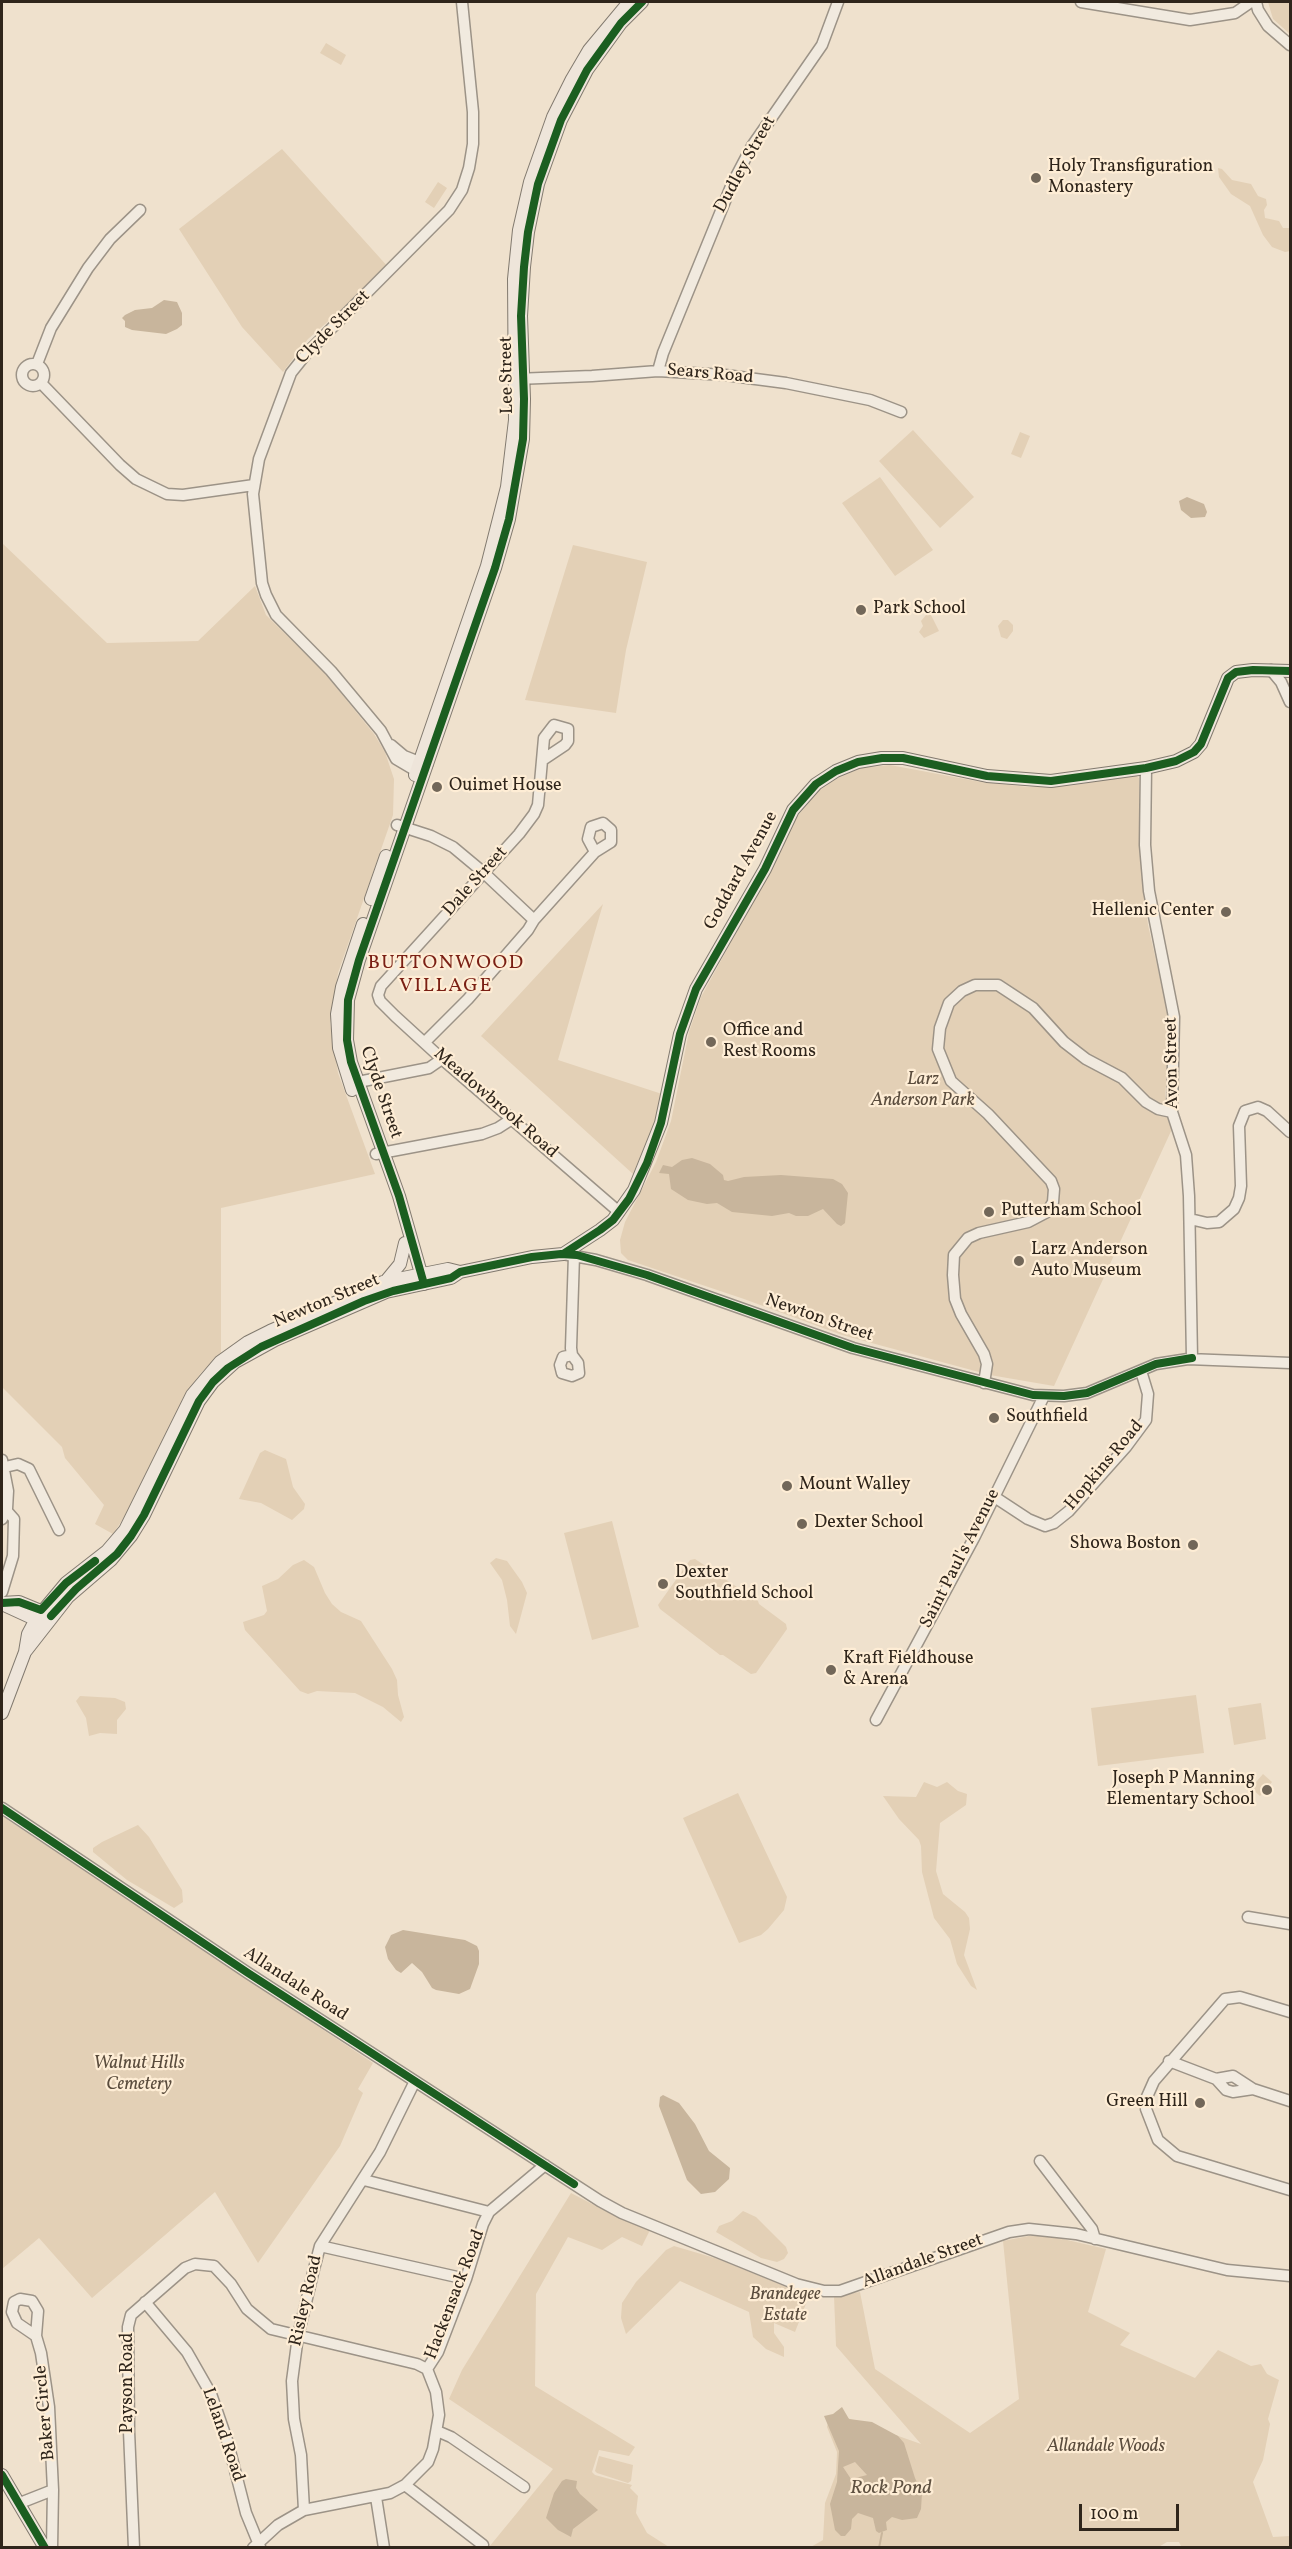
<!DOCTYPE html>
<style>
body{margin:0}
#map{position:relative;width:1292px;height:2549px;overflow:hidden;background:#efe1cd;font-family:Vollkorn,serif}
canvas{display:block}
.frame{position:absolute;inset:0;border:3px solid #2f251b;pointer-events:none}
.scale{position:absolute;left:1079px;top:2504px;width:100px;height:27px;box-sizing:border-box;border:3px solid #2f251b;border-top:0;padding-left:8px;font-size:18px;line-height:21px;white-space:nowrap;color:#2f251b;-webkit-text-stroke:4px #feedd5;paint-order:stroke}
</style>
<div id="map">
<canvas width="1292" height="2549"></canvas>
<div class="frame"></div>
<div class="scale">100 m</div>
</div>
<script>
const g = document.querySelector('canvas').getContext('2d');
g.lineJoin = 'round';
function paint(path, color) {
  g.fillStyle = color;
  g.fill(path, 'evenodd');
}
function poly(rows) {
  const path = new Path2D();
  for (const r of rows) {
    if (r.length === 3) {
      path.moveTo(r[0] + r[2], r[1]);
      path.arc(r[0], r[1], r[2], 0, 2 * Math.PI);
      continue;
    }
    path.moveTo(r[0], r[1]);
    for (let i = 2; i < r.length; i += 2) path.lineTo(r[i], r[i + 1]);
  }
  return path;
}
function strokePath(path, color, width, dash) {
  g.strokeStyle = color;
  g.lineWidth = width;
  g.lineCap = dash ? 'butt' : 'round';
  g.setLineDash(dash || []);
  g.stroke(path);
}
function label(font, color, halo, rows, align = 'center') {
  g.font = font + ' Vollkorn,serif';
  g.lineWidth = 4.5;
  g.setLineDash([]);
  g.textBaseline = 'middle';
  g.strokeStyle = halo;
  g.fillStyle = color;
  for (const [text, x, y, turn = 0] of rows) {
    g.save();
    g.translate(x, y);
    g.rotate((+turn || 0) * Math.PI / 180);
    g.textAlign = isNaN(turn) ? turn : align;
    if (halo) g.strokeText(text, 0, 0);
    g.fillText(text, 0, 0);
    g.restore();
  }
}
paint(poly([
 [1268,2,1290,2,1290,34,1273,19],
 [326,43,346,55,341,65,320,53],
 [282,149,389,268,308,339,283,372,242,327,179,229],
 [1218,168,1222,169,1232,180,1251,184,1258,196,1266,199,1267,205,1264,210,1265,218,1279,221,1283,228,1290,228,1290,251,1285,252,1272,247,1263,235,1250,206,1231,194,1219,177],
 [438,182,447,188,434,208,425,202],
 [913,430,974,497,940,528,879,461],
 [1020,432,1030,436,1021,458,1011,454],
 [880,477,933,550,895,576,842,503],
 [2,543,107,643,198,641,255,586,266,615,323,671,374,734,385,752,394,779,393,815,338,973,330,1023,338,1073,375,1174,221,1208,221,1353,201,1373,184,1396,132,1505,113,1534,95,1524,104,1505,65,1458,62,1447,2,1387],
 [573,545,647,562,626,650,616,713,525,700],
 [926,615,931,615,939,631,924,638,919,632,923,626,921,621],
 [1003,620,1008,620,1013,625,1013,631,1007,639,1001,637,998,626],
 [890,765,981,782,1028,787,1069,786,1135,775,1139,778,1142,879,1148,925,1169,1018,1169,1059,1165,1095,1172,1129,1054,1386,990,1375,842,1335,744,1299,628,1260,621,1253,620,1240,625,1222,656,1162,671,1121,689,1032,701,997,765,880,797,817,817,792,836,779,861,768],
 [603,904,558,1060,662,1094,656,1119,633,1174,481,1036],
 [265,1450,286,1459,293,1487,305,1504,304,1509,292,1520,261,1503,239,1499,260,1453],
 [612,1521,639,1627,592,1640,564,1533],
 [496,1558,507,1561,522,1582,527,1593,516,1634,510,1626,507,1600,502,1580,490,1563],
 [695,1559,758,1601,759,1604,786,1624,787,1629,756,1673,751,1674,723,1655,720,1655,660,1609,658,1605,690,1560],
 [304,1560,314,1567,325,1593,332,1604,341,1612,361,1621,392,1669,397,1680,398,1695,404,1717,401,1722,383,1707,355,1693,317,1691,308,1694,300,1691,245,1630,243,1622,264,1615,267,1611,262,1586,278,1579,293,1565],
 [1196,1695,1204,1753,1098,1766,1091,1708],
 [80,1696,115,1698,125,1702,126,1709,117,1720,117,1734,100,1733,89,1736,86,1718,76,1701],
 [1261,1703,1266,1739,1234,1745,1228,1708],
 [1263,1774,1272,1782,1260,1796,1251,1788],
 [924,1782,937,1787,947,1782,958,1791,967,1794,966,1805,940,1823,936,1871,943,1894,965,1912,969,1918,970,1929,964,1955,977,1990,971,1986,957,1964,950,1939,934,1918,922,1872,921,1846,919,1840,899,1819,883,1796,916,1797],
 [738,1793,787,1897,784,1910,768,1929,761,1935,739,1943,683,1818],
 [2,1816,373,2063,358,2089,363,2093,340,2146,258,2263,215,2192,92,2298,39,2238,2,2269],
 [138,1825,149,1837,182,1890,183,1902,174,1908,127,1880,93,1852,93,1848,102,1842],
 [571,2193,617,2217,650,2230,642,2246,622,2237,602,2250,568,2237,536,2294,535,2386,635,2447,629,2456,599,2450,592,2472,595,2475,632,2485,630,2488,638,2496,636,2513,647,2533,669,2547,489,2547,553,2469,449,2399,462,2370],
 [743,2211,756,2217,786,2247,788,2253,784,2259,777,2262,761,2258,716,2232,719,2226,732,2221],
 [1034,2235,1050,2236,1106,2249,1088,2312,1130,2333,1120,2345,1195,2378,1218,2350,1251,2366,1261,2364,1267,2374,1279,2380,1268,2419,1270,2424,1263,2460,1253,2482,1273,2537,1290,2536,1290,2547,1182,2548,1179,2542,1167,2542,1157,2548,809,2548,823,2540,825,2503,836,2474,837,2452,827,2427,829,2417,836,2414,921,2444,836,2346,834,2296,860,2292,875,2369,970,2433,1019,2399,1003,2241],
 [674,2246,718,2259,809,2296,795,2332,774,2323,774,2333,784,2347,784,2357,766,2349,753,2337,749,2312,680,2281,626,2334,621,2318,622,2303,636,2282,666,2250],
 [599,2456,633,2465,631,2481,628,2483,597,2473,595,2471]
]), '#e3d0b6');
paint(poly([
 [164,300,177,302,182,313,182,325,177,329,166,334,132,330,125,327,125,321,122,318,125,315,135,310,152,308],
 [1187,497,1204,504,1207,512,1205,517,1191,518,1181,510,1179,501],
 [692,1158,710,1164,723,1175,724,1180,728,1181,744,1177,781,1175,833,1179,842,1184,848,1193,845,1223,841,1226,837,1224,823,1209,808,1216,796,1216,789,1213,772,1216,732,1212,717,1203,707,1204,688,1200,671,1189,669,1174,659,1173,663,1165,672,1167,682,1160],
 [403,1930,465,1940,477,1946,479,1951,479,1964,470,1989,459,1994,436,1990,432,1988,422,1972,412,1963,401,1973,396,1970,388,1959,385,1947,391,1935],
 [663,2095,679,2103,695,2124,709,2151,730,2168,729,2179,715,2192,701,2194,687,2180,659,2106,660,2097],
 [842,2407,849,2419,872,2422,898,2436,904,2443,915,2478,922,2493,921,2509,917,2518,902,2520,892,2517,886,2522,887,2530,879,2533,876,2531,873,2518,858,2513,852,2519,851,2529,845,2536,841,2536,835,2530,830,2504,837,2482,839,2451,824,2416,833,2414],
 [855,2462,867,2475,851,2479,843,2467],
 [566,2479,577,2481,576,2488,580,2494,598,2510,573,2529,571,2537,558,2530,546,2518,554,2493,562,2481]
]), '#c8b59c');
strokePath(poly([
 [879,2548,882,2533]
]), '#c8b59c', 2);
const minor = poly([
 [1081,2,1190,20,1235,13,1251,2],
 [1256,2,1258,10,1268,26,1290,45],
 [33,375,11],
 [37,364,51,328,88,268,110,239,140,210],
 [658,371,663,353,732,184,752,146,822,45,838,2],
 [516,379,592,376,658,371,725,375,786,383,870,400,901,412],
 [41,383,120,465,136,479,167,494,183,495,254,485],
 [1271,670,1281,682,1290,702],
 [391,745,404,756,427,765],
 [544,759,565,745,568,741,568,729,554,725,544,738,538,805,534,814,519,834,381,986,378,995,380,1001,395,1016,442,1059,619,1212],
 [1146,768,1145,845,1149,891,1174,1017,1172,1112,1186,1155,1189,1196,1192,1358],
 [423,775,396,759,381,731,331,671,276,615,266,595,262,583,253,494,259,459,291,373,307,353,449,210,462,190,469,168,473,144,473,112,462,2],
 [397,825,431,836,453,847,483,872,534,920],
 [425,1042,468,999,528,930,534,920,595,852,588,839,591,827,603,823,611,830,611,842,595,852],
 [353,1083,429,1068,442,1059],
 [376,1154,482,1134,498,1128,512,1119],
 [1190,1219,1207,1223,1219,1222,1234,1209,1239,1198,1241,1186,1239,1126,1245,1111,1258,1107,1267,1111,1290,1132],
 [563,1254,596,1260,647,1275,853,1348,1033,1395,1064,1396,1087,1393,1156,1364,1188,1359,1290,1363],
 [572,1355,563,1357,560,1365,562,1373,572,1376,579,1373,578,1363,572,1355,571,1348,574,1255],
 [984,1383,987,1364,984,1354,961,1314,955,1299,953,1275,954,1255,968,1238,979,1233,1028,1222,1047,1212,1053,1202,1054,1189,1051,1181,988,1114,951,1081,938,1049,940,1028,949,1003,962,991,975,985,998,985,1033,1008,1064,1042,1086,1059,1122,1078,1146,1102,1158,1109,1172,1112],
 [2,1460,8,1491,7,1509,2,1519],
 [5,1467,18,1464,29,1469,59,1530],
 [993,1496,1028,1519,1045,1526,1054,1523,1069,1511,1126,1447,1146,1420,1148,1394,1141,1371],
 [2,1592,13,1556,14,1519,6,1510],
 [876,1720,974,1538,1044,1396],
 [2,1808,248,1973,600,2201,622,2213,796,2284,824,2291,840,2291,1009,2232,1029,2229,1076,2234,1227,2270,1290,2276],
 [1248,1917,1290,1924],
 [1290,2012,1240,1997,1225,1999,1154,2081,1146,2099,1146,2109,1158,2140,1177,2156,1290,2190],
 [1169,2061,1216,2079,1226,2090,1233,2092,1253,2089,1290,2101],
 [1216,2079,1233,2076,1253,2089],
 [1040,2161,1092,2229,1095,2239],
 [364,2180,489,2212],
 [320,2246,466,2279],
 [145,2302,187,2352,211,2394,228,2443,246,2513,260,2547],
 [437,2431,451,2437,524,2487],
 [405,2485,483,2545],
 [376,2497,384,2548],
 [20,2503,53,2490,49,2407,41,2353,36,2336,38,2311,32,2301,20,2299,14,2302,12,2312,17,2323,36,2336],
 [304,2510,301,2455,294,2419,292,2381,298,2336,314,2269,320,2246,380,2152,415,2081],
 [52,2548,53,2490],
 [134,2548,129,2431,128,2327,131,2315,185,2268,195,2264,214,2266,231,2284,247,2309,271,2329,417,2364,427,2369],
 [253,2548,278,2525,304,2510,390,2493,405,2485,428,2462,433,2449,439,2415,436,2392,427,2369,438,2352,466,2279,483,2224,489,2212,545,2165]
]);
const major = poly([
 [415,775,487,566,507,487,515,420,514,279,519,230,530,182,553,117,572,79,589,50,629,2],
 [371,899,386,856],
 [352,1090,339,1048,337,1014,342,987,363,924],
 [386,1281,400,1264,405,1243],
 [424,1284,399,1196,351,1062,347,1040,348,1000,359,960,495,568,509,519,523,439,524,399,521,316,524,267,528,232,538,184,561,120,587,70,621,23,642,2],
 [2,1603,19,1602,48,1614],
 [2,1604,41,1622],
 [25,1652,68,1597,111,1560,131,1536,144,1515,199,1401,213,1382,235,1362,275,1340,386,1292,451,1278,460,1272,532,1257,563,1254,600,1230,613,1220,634,1190,661,1123,680,1034,696,989,765,869,793,810,816,784,836,771,858,762,882,758,903,758,987,776,1051,781,1146,768,1176,761,1194,752,1201,744,1228,678,1236,672,1253,670,1290,671],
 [2,1713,25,1652,28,1634,36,1619,66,1583,107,1551,125,1530,192,1395,220,1362,248,1342,270,1331,383,1282,448,1269,460,1272],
 [2,2475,45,2548]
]);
strokePath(minor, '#9c9387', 13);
strokePath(major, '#827a6f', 14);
strokePath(minor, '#f1eadf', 10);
strokePath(major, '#eee5da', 12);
strokePath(poly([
 [563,1254,600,1230,613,1220,629,1199,647,1163,661,1123,680,1034,696,989,765,869,793,810,816,784,836,771,858,762,882,758,903,758,987,776,1051,781,1146,768,1176,761,1194,752,1201,744,1228,678,1236,672,1253,670,1290,671],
 [424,1284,399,1196,351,1062,347,1040,348,1000,359,960,495,568,509,519,523,439,524,399,521,316,524,267,528,232,538,184,561,120,587,70,621,23,642,2],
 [2,1603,19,1602,41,1610,66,1583,95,1561],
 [51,1616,76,1589,117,1554,131,1536,144,1515,199,1401,213,1382,228,1368,261,1347,364,1301,393,1291,451,1278,460,1272,532,1257,561,1254,577,1255,647,1275,853,1348,1033,1395,1064,1396,1087,1393,1156,1364,1192,1358],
 [2,1808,248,1973,574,2184],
 [2,2475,45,2548]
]), '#1b5e20', 8);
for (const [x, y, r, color] of [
 [1036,178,6,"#726759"],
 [861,610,6,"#726759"],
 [437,787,6,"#726759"],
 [1226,912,6,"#726759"],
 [711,1042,6,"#726759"],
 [989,1212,6,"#726759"],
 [1019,1261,6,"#726759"],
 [994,1418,6,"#726759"],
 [787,1486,6,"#726759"],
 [802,1524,6,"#726759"],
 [1193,1545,6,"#726759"],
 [663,1584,6,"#726759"],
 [831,1670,6,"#726759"],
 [1267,1790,6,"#726759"],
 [1200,2103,6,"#726759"]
]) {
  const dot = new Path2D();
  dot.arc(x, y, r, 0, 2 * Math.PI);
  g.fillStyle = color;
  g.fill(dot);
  strokePath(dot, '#feedd5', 2);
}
label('18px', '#2f251b', '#feedd5', [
 ["Dudley Street",746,165,-61],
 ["Clyde Street",334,328,-45],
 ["Lee Street",508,375,-91],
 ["Sears Road",710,375,5],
 ["Goddard Avenue",742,871,-61],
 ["Dale Street",476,882,-48],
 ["Avon Street",1173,1063,-91],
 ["Clyde Street",380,1093,71],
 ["Meadowbrook Road",495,1104,41],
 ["Newton Street",327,1302,-23],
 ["Newton Street",819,1319,19],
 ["Hopkins Road",1105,1466,-50],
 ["Saint Paul's Avenue",961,1559,-63],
 ["Allandale Road",295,1985,33],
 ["Allandale Street",923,2262,-20],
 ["Hackensack Road",456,2295,-69],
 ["Risley Road",307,2301,-77],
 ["Payson Road",129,2383,-90],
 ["Baker Circle",46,2413,-95],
 ["Leland Road",222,2435,71]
]);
label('18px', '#2f251b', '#feedd5', [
 ["Holy Transfiguration",1048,168],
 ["Monastery",1048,189],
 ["Park School",873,610],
 ["Ouimet House",449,787],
 ["Hellenic Center",1214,912,"right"],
 ["Office and",723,1032],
 ["Rest Rooms",723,1053],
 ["Putterham School",1001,1212],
 ["Larz Anderson",1031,1251],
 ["Auto Museum",1031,1272],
 ["Southfield",1006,1418],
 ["Mount Walley",799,1486],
 ["Dexter School",814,1524],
 ["Showa Boston",1181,1545,"right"],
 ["Dexter",675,1574],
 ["Southfield School",675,1595],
 ["Kraft Fieldhouse",843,1660],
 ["& Arena",843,1681],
 ["Joseph P Manning",1255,1780,"right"],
 ["Elementary School",1255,1801,"right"],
 ["Green Hill",1188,2103,"right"]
], 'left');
label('italic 18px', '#5a4c3d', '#feedd5', [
 ["Larz",923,1081],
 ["Anderson Park",923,1102],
 ["Walnut Hills",139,2065],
 ["Cemetery",139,2086],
 ["Brandegee",785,2296],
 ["Estate",785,2317],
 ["Allandale Woods",1106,2448]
]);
g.letterSpacing = '1.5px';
label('20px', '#7a1f14', '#feedd5', [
 ["BUTTONWOOD",446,964],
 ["VILLAGE",446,987]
]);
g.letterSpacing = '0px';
label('italic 20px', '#5f5141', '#feedd5', [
 ["Rock Pond",891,2489]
]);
</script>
